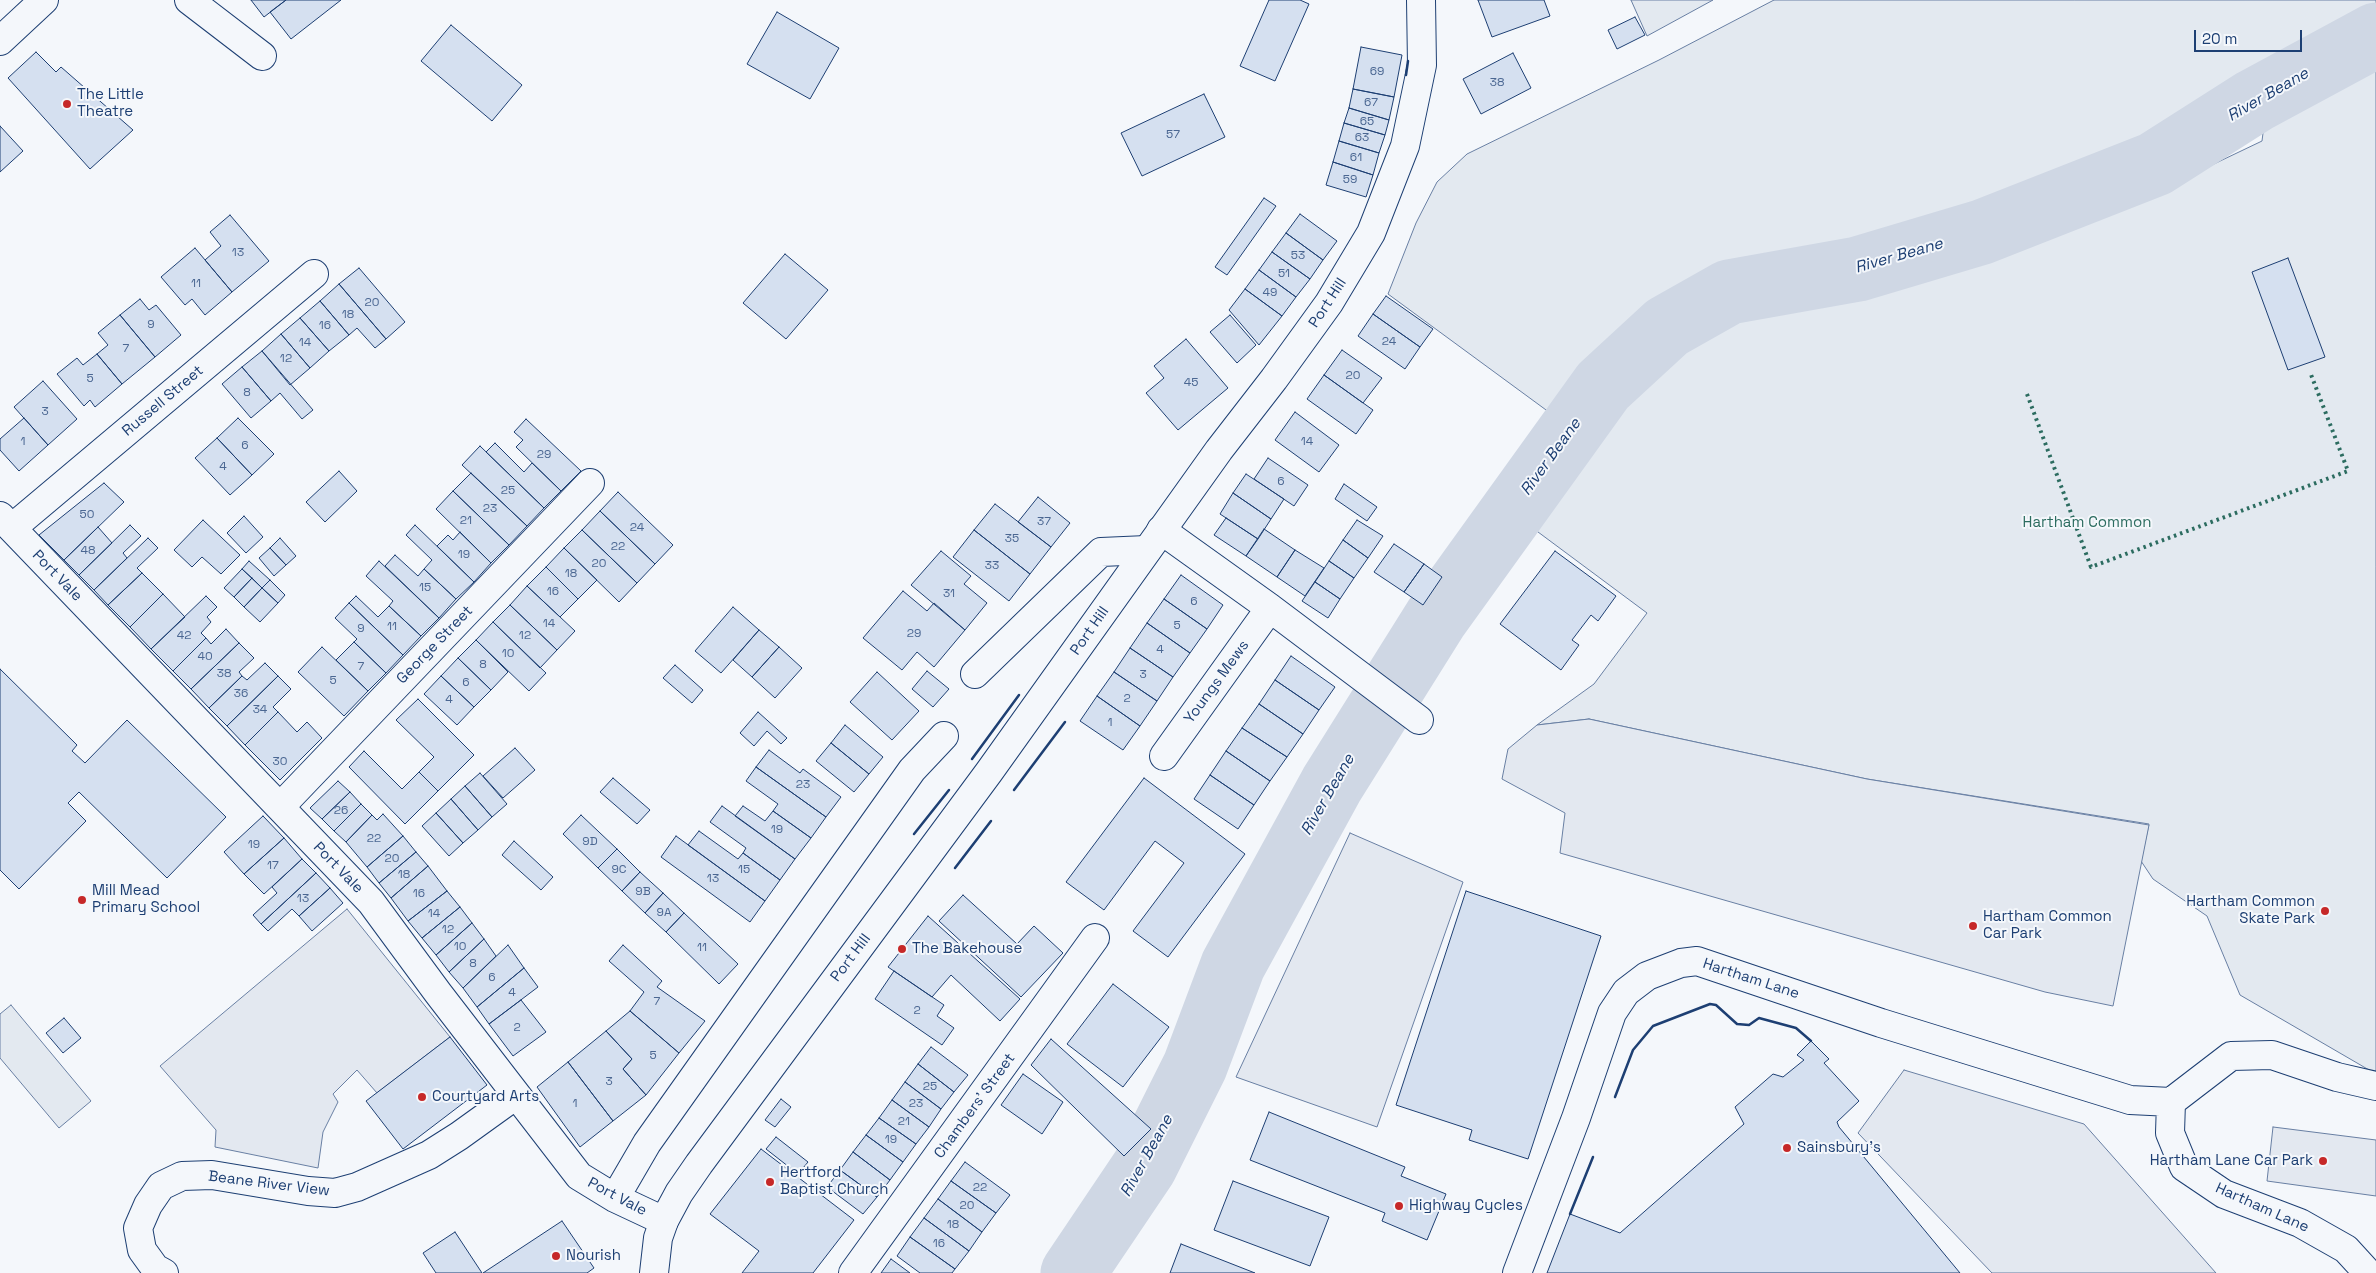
<!DOCTYPE html>
<style>
body{margin:0}
#map{position:relative;width:2376px;height:1273px;overflow:hidden;background:#f4f7fb;font-family:"Space Grotesk",sans-serif}
canvas{display:block}
.scale{position:absolute;left:2194px;top:30px;width:108px;height:22px;box-sizing:border-box;border:2px solid #1d3f73;border-top:0;padding-left:6px;font-size:15px;line-height:18px;white-space:nowrap;color:#1d3f73;-webkit-text-stroke:4px #f4f7fb;paint-order:stroke}
</style>
<div id="map">
<canvas width="2376" height="1273"></canvas>
<div class="scale">20 m</div>
</div>
<script>
const g = document.querySelector('canvas').getContext('2d');
g.lineJoin = 'round';
function paint(path, color) {
  g.fillStyle = color;
  g.fill(path, 'evenodd');
}
function poly(rows) {
  const path = new Path2D();
  for (const r of rows) {
    path.moveTo(r[0], r[1]);
    for (let i = 2; i < r.length; i += 2) path.lineTo(r[i], r[i + 1]);
  }
  return path;
}
function strokePath(path, color, width, dash) {
  g.strokeStyle = color;
  g.lineWidth = width;
  g.lineCap = dash ? 'butt' : 'round';
  g.setLineDash(dash || []);
  g.stroke(path);
}
function label(font, color, halo, rows, align = 'center') {
  g.font = font + ' "Space Grotesk",sans-serif';
  g.lineWidth = 4;
  g.setLineDash([]);
  g.textBaseline = 'middle';
  g.strokeStyle = halo;
  g.fillStyle = color;
  for (const [text, x, y, turn = 0] of rows) {
    g.save();
    g.translate(x, y);
    g.rotate((+turn || 0) * Math.PI / 180);
    g.textAlign = isNaN(turn) ? turn : align;
    if (halo) g.strokeText(text, 0, 0);
    g.fillText(text, 0, 0);
    g.restore();
  }
}
const green = poly([
 [1631,0,1713,0,1647,36,1631,0],
 [1774,0,2376,0,2376,5,2149,138,2023,190,1888,241,1769,262,1695,284,1639,312,1608,346,1557,418,1388,294,1416,223,1437,182,1467,154,1659,60,1774,0],
 [2376,60,2376,1074,2240,995,2207,916,2153,879,2141,861,2149,824,1867,779,1589,719,1537,725,1594,684,1647,613,1534,529,1638,385,1677,353,1727,324,1779,304,1877,289,2128,205,2262,141,2264,125,2267,119,2376,60],
 [11,1005,91,1101,59,1128,0,1058,0,1014,11,1005]
]);
paint(green, '#e3e9f0');
strokePath(green, '#687fa3', 1);
const parking = poly([
 [1589,719,1867,779,2149,825,2113,1006,2045,992,1560,853,1565,813,1502,779,1508,749,1537,725,1589,719],
 [1350,833,1463,882,1377,1127,1236,1077,1350,833],
 [347,909,450,1037,377,1093,357,1070,333,1094,338,1102,323,1132,318,1168,215,1147,216,1130,160,1066,347,909],
 [1904,1070,2084,1124,2216,1273,1992,1273,1858,1133,1904,1070],
 [2273,1127,2376,1140,2376,1196,2267,1181,2273,1127]
]);
paint(parking, '#e3e8f0');
strokePath(parking, '#687fa3', 1);
strokePath(poly([
 [1073,1273,1145,1166,1195,1066,1233,965,1332,784,1436,618,1603,386,1667,327,1729,292,1858,269,1982,232,2155,164,2254,101,2376,35]
]), '#cfd7e4', 65);
const building = poly([
 [251,0,286,0,264,17,251,0],
 [286,0,341,0,291,39,270,12,286,0],
 [1269,0,1300,0,1309,4,1275,81,1240,66,1269,0],
 [1478,0,1544,0,1550,16,1492,37,1478,0],
 [777,12,839,48,810,99,747,64,777,12],
 [1635,17,1645,35,1617,49,1608,30,1635,17],
 [451,25,522,85,492,121,421,61,451,25],
 [1361,47,1402,55,1394,97,1353,89,1361,47],
 [36,52,56,72,61,67,133,130,90,169,8,78,36,52],
 [1513,53,1531,88,1481,114,1463,79,1513,53],
 [1353,89,1394,97,1389,120,1349,108,1353,89],
 [1204,94,1225,137,1142,176,1121,133,1204,94],
 [1349,108,1389,120,1385,135,1344,123,1349,108],
 [1344,123,1385,135,1379,153,1339,141,1344,123],
 [0,126,23,151,0,172,0,126],
 [1339,141,1379,153,1373,175,1333,162,1339,141],
 [1333,162,1373,175,1366,197,1326,185,1333,162],
 [1264,198,1276,206,1227,275,1215,267,1264,198],
 [1300,214,1337,241,1323,260,1286,233,1300,214],
 [230,215,269,261,232,292,205,260,221,246,210,232,230,215],
 [1286,233,1323,260,1310,279,1272,252,1286,233],
 [195,248,232,292,205,315,192,299,185,305,161,277,195,248],
 [1272,252,1310,279,1296,297,1259,270,1272,252],
 [785,254,828,290,786,339,743,303,785,254],
 [2288,258,2325,357,2288,370,2252,272,2288,258],
 [359,268,405,322,386,339,339,284,359,268],
 [1259,270,1296,297,1282,316,1245,289,1259,270],
 [339,284,386,339,375,348,357,328,349,335,320,301,339,284],
 [1245,289,1282,316,1259,345,1229,310,1245,289],
 [1386,296,1433,329,1420,347,1373,314,1386,296],
 [140,299,149,310,156,305,181,335,155,357,120,315,140,299],
 [320,301,349,335,329,351,300,318,320,301],
 [1373,314,1420,347,1405,369,1358,336,1373,314],
 [120,315,155,357,122,384,97,354,108,345,98,333,120,315],
 [1230,315,1256,345,1237,363,1210,332,1230,315],
 [300,318,329,351,310,368,281,334,300,318],
 [281,334,310,368,290,385,262,351,281,334],
 [1186,339,1228,388,1178,430,1146,393,1164,378,1154,366,1186,339],
 [1342,350,1382,378,1363,403,1324,375,1342,350],
 [262,351,313,410,302,419,280,393,271,401,242,367,262,351],
 [97,354,122,384,95,407,90,400,84,406,57,374,77,358,83,365,97,354],
 [242,367,271,401,251,418,222,384,242,367],
 [1324,375,1373,410,1356,434,1307,399,1324,375],
 [43,381,77,419,48,445,14,407,43,381],
 [1295,412,1339,445,1319,472,1275,440,1295,412],
 [24,418,48,445,19,471,0,450,0,439,24,418],
 [238,418,274,454,252,475,217,438,238,418],
 [526,419,581,471,561,491,516,447,523,440,514,432,526,419],
 [217,438,252,475,230,495,195,458,217,438],
 [495,443,524,472,532,463,561,491,544,508,486,452,495,443],
 [480,446,544,508,527,526,462,465,480,446],
 [1268,458,1308,485,1294,506,1254,479,1268,458],
 [339,471,357,491,325,522,306,502,339,471],
 [471,473,527,526,509,545,453,491,471,473],
 [1246,474,1284,499,1271,519,1233,493,1246,474],
 [104,483,124,502,64,560,39,535,104,483],
 [1344,484,1377,507,1367,521,1335,499,1344,484],
 [453,491,509,545,491,563,436,509,453,491],
 [618,492,673,545,655,564,600,511,618,492],
 [1233,493,1271,519,1258,539,1220,514,1233,493],
 [1038,497,1070,523,1051,547,1018,522,1038,497],
 [995,504,1051,547,1030,574,974,530,995,504],
 [600,511,655,564,637,583,582,530,600,511],
 [244,516,263,537,246,553,227,533,244,516],
 [1226,518,1258,539,1246,556,1214,535,1226,518],
 [203,520,240,555,221,574,202,557,192,567,174,550,203,520],
 [1357,520,1383,536,1368,558,1343,540,1357,520],
 [130,525,141,536,123,553,127,558,94,590,79,575,130,525],
 [415,525,474,582,456,599,424,569,432,560,406,535,415,525],
 [98,527,112,543,79,575,64,560,98,527],
 [1264,529,1295,550,1277,577,1246,556,1264,529],
 [582,530,637,583,619,602,564,548,582,530],
 [974,530,1030,574,1009,601,953,557,974,530],
 [460,532,491,563,474,582,437,546,448,535,453,540,460,532],
 [148,538,158,548,137,568,142,573,108,605,94,590,148,538],
 [280,538,296,556,286,565,270,548,280,538],
 [1343,540,1368,558,1354,578,1329,561,1343,540],
 [1394,544,1424,564,1404,592,1374,572,1394,544],
 [270,548,286,565,274,576,259,558,270,548],
 [564,548,597,580,578,599,546,567,564,548],
 [1295,550,1324,568,1305,596,1277,577,1295,550],
 [941,551,971,576,964,584,987,603,965,630,911,585,941,551],
 [1555,551,1616,596,1598,621,1591,615,1572,640,1579,645,1561,670,1500,624,1555,551],
 [395,555,418,576,424,569,456,599,439,618,385,566,395,555],
 [249,561,270,580,262,588,242,569,249,561],
 [379,561,439,618,421,636,389,606,393,601,366,576,379,561],
 [1329,561,1354,578,1340,599,1315,582,1329,561],
 [1424,564,1442,577,1423,605,1404,592,1424,564],
 [546,567,578,599,560,617,527,586,546,567],
 [242,569,252,578,234,597,224,588,242,569],
 [142,573,163,594,130,627,108,605,142,573],
 [1181,575,1223,605,1207,629,1164,599,1181,575],
 [252,578,262,588,244,607,234,597,252,578],
 [270,580,285,595,278,603,262,588,270,580],
 [1315,582,1340,599,1328,618,1302,601,1315,582],
 [527,586,575,631,557,650,510,605,527,586],
 [262,588,278,603,260,622,244,607,262,588],
 [903,591,927,611,934,603,965,630,934,667,917,652,902,670,863,638,903,591],
 [163,594,185,617,151,649,130,627,163,594],
 [206,596,217,607,207,617,211,622,201,633,206,638,173,671,151,649,206,596],
 [356,596,378,617,389,606,421,636,403,655,349,603,356,596],
 [1164,599,1207,629,1190,653,1147,623,1164,599],
 [349,603,403,655,386,673,354,642,357,639,335,618,349,603],
 [510,605,557,650,540,668,493,622,510,605],
 [733,607,759,630,721,673,695,651,733,607],
 [493,622,546,673,529,691,476,640,493,622],
 [1147,623,1190,653,1173,677,1130,648,1147,623],
 [226,629,239,643,191,689,173,671,206,638,211,644,226,629],
 [759,630,779,647,752,677,733,660,759,630],
 [476,640,508,672,491,690,458,658,476,640],
 [354,642,386,673,368,691,336,660,354,642],
 [239,643,254,658,239,672,242,676,209,708,191,689,239,643],
 [322,647,368,691,344,716,298,672,322,647],
 [779,647,802,668,775,698,752,677,779,647],
 [1130,648,1173,677,1157,701,1114,672,1130,648],
 [1291,656,1335,687,1319,710,1275,680,1291,656],
 [458,658,491,690,474,707,441,676,458,658],
 [265,663,278,676,227,726,209,708,242,676,247,680,265,663],
 [675,665,703,690,692,703,663,678,675,665],
 [0,669,77,745,72,751,85,763,127,720,226,817,167,878,79,792,68,803,86,821,19,889,0,870,0,669],
 [927,671,949,689,933,707,912,689,927,671],
 [877,672,919,711,892,740,850,702,877,672],
 [1114,672,1157,701,1140,726,1097,696,1114,672],
 [278,676,291,689,273,707,278,712,245,745,227,726,278,676],
 [441,676,474,707,457,725,424,694,441,676],
 [1275,680,1319,710,1303,734,1259,704,1275,680],
 [1097,696,1140,726,1123,750,1080,721,1097,696],
 [418,699,474,755,438,791,419,772,434,757,396,720,418,699],
 [1259,704,1303,734,1287,757,1242,728,1259,704],
 [278,712,297,732,307,722,322,738,280,780,245,745,278,712],
 [758,712,787,738,781,744,767,731,754,746,740,733,758,712],
 [845,725,883,757,869,774,831,743,845,725],
 [1242,728,1287,757,1270,781,1226,751,1242,728],
 [831,743,869,774,854,792,816,761,831,743],
 [515,748,535,770,503,798,483,776,515,748],
 [769,750,800,773,803,769,841,797,826,817,756,767,769,750],
 [364,751,402,789,419,772,438,791,405,824,349,767,364,751],
 [1226,751,1270,781,1254,805,1210,775,1226,751],
 [756,767,826,817,811,838,773,811,778,804,746,781,756,767],
 [480,773,507,804,492,817,465,786,480,773],
 [1210,775,1254,805,1238,829,1194,799,1210,775],
 [613,778,650,810,637,824,600,792,613,778],
 [1144,778,1245,854,1168,957,1133,931,1184,863,1155,841,1104,910,1066,882,1144,778],
 [338,781,350,792,322,819,310,808,338,781],
 [465,786,492,817,478,830,451,799,465,786],
 [350,792,361,804,334,831,322,819,350,792],
 [451,799,478,830,463,843,436,813,451,799],
 [361,804,372,815,346,842,334,831,361,804],
 [722,806,795,859,780,880,743,853,746,848,710,822,722,806],
 [743,806,765,821,773,811,811,838,795,859,735,816,743,806],
 [436,813,463,843,449,856,422,826,436,813],
 [383,814,403,836,367,867,346,842,372,815,377,820,383,814],
 [581,815,617,849,598,868,563,834,581,815],
 [263,816,284,838,244,874,224,852,263,816],
 [699,831,738,859,743,853,780,880,765,901,688,845,699,831],
 [403,836,416,852,379,883,367,867,403,836],
 [676,836,765,901,750,922,661,857,676,836],
 [284,838,302,859,264,894,244,874,284,838],
 [514,841,553,877,541,890,502,855,514,841],
 [617,849,640,872,622,891,598,868,617,849],
 [416,852,428,866,391,898,379,883,416,852],
 [302,859,316,873,261,924,253,915,277,893,272,887,302,859],
 [428,866,447,891,408,921,391,898,428,866],
 [640,872,663,893,645,913,622,891,640,872],
 [316,873,330,888,299,916,292,909,268,931,261,924,316,873],
 [330,888,343,903,312,931,299,916,330,888],
 [447,891,460,907,422,938,408,921,447,891],
 [1466,891,1601,936,1528,1159,1469,1140,1472,1130,1396,1105,1466,891],
 [663,893,684,913,666,932,645,913,663,893],
 [963,895,1017,944,1034,926,1063,953,1021,997,939,921,963,895],
 [460,907,472,923,436,955,422,938,460,907],
 [684,913,738,964,719,984,666,932,684,913],
 [928,916,1020,999,1000,1021,951,975,932,997,888,967,928,916],
 [472,923,484,939,449,972,436,955,472,923],
 [484,939,496,956,463,988,449,972,484,939],
 [508,945,524,968,477,1007,463,988,508,945],
 [623,945,662,981,657,987,705,1021,679,1053,630,1011,644,992,609,961,623,945],
 [524,968,538,987,489,1024,477,1007,524,968],
 [894,971,944,1005,937,1016,954,1028,942,1045,875,999,894,971],
 [1113,984,1169,1027,1123,1087,1067,1044,1113,984],
 [521,1000,546,1032,513,1056,489,1024,521,1000],
 [630,1011,679,1053,646,1095,623,1069,632,1059,606,1031,630,1011],
 [64,1018,81,1038,63,1053,46,1033,64,1018],
 [606,1031,632,1059,623,1069,646,1095,613,1121,568,1062,606,1031],
 [450,1037,487,1085,403,1149,366,1101,450,1037],
 [1051,1039,1151,1129,1124,1156,1031,1065,1051,1039],
 [1811,1041,1829,1059,1824,1063,1859,1101,1837,1122,1839,1127,1960,1273,1547,1273,1570,1214,1620,1233,1744,1124,1735,1107,1773,1074,1783,1077,1804,1060,1797,1055,1811,1041],
 [931,1047,968,1075,954,1092,918,1064,931,1047],
 [568,1062,613,1121,580,1147,537,1087,568,1062],
 [918,1064,954,1092,941,1109,905,1082,918,1064],
 [1023,1074,1063,1102,1042,1134,1001,1105,1023,1074],
 [905,1082,941,1109,929,1127,892,1100,905,1082],
 [781,1099,791,1107,775,1127,765,1120,781,1099],
 [892,1100,929,1127,916,1144,879,1118,892,1100],
 [1269,1112,1405,1167,1401,1176,1446,1194,1427,1240,1382,1221,1385,1213,1250,1160,1269,1112],
 [879,1118,916,1144,903,1162,866,1135,879,1118],
 [866,1135,903,1162,890,1180,853,1152,866,1135],
 [776,1137,808,1162,798,1174,766,1149,776,1137],
 [761,1149,854,1220,813,1273,742,1273,759,1251,710,1214,761,1149],
 [853,1152,890,1180,877,1197,840,1170,853,1152],
 [965,1162,1010,1195,996,1213,951,1181,965,1162],
 [840,1170,877,1197,863,1214,827,1187,840,1170],
 [951,1181,996,1213,982,1232,938,1199,951,1181],
 [1233,1181,1329,1217,1310,1266,1214,1230,1233,1181],
 [938,1199,982,1232,969,1251,924,1218,938,1199],
 [924,1218,969,1251,955,1269,910,1237,924,1218],
 [562,1221,594,1268,587,1273,483,1273,562,1221],
 [455,1232,482,1273,436,1273,423,1253,455,1232],
 [910,1237,955,1269,952,1273,920,1273,897,1256,910,1237],
 [1181,1244,1255,1273,1170,1273,1181,1244],
 [891,1259,910,1273,881,1273,891,1259]
]);
paint(building, '#d5e0f0');
strokePath(building, '#1d3f73', 1);
const minor = poly([
 [189,0,262,56],
 [0,41,44,0],
 [0,516,371,902,438,993,579,1176,615,1198,664,1221],
 [12,528,314,274],
 [1161,530,1270,608,1419,720],
 [975,674,1101,552,1147,550],
 [1164,756,1270,608],
 [280,807,590,483],
 [615,1198,647,1143,762,981,912,770,944,736],
 [164,1273,155,1268,142,1250,138,1228,148,1205,161,1186,182,1176,212,1175,308,1191,335,1193,357,1187,429,1155,459,1136,516,1095],
 [853,1273,1095,938],
 [1517,1273,1576,1118,1612,1013,1626,992,1647,976,1681,963,1697,961,1881,1023,2130,1100,2171,1102],
 [2368,1273,2346,1249,2300,1223,2224,1194,2184,1167,2170,1133,2171,1102,2231,1056,2272,1055,2337,1077,2376,1086]
]);
const secondary = poly([
 [654,1273,658,1238,664,1221,679,1193,699,1164,989,772,1219,450,1274,379,1329,303,1371,233,1405,146,1422,65,1421,0]
]);
strokePath(minor, '#1d3f73', 30);
strokePath(secondary, '#1d3f73', 30);
strokePath(minor, '#f4f7fb', 28);
strokePath(secondary, '#f4f7fb', 28);
strokePath(poly([
 [2027,394,2091,567,2348,471,2310,372]
]), '#2c6c60', 4, [2.5, 4]);
strokePath(poly([
 [1406,75,1408,61],
 [972,759,1019,695],
 [1014,790,1065,722],
 [914,834,949,790],
 [955,868,991,821],
 [1615,1097,1633,1050,1653,1026,1710,1004,1716,1005,1737,1024,1749,1025,1759,1018,1796,1028,1811,1041],
 [1570,1214,1593,1157]
]), '#1d3f73', 2.5);
for (const [x, y, r, color] of [
 [67,104,5,"#c62828"],
 [82,900,5,"#c62828"],
 [2325,911,5,"#c62828"],
 [1973,926,5,"#c62828"],
 [902,949,5,"#c62828"],
 [422,1097,5,"#c62828"],
 [1787,1148,5,"#c62828"],
 [2323,1161,5,"#c62828"],
 [770,1182,5,"#c62828"],
 [1399,1206,5,"#c62828"],
 [556,1256,5,"#c62828"]
]) {
  const dot = new Path2D();
  dot.arc(x, y, r, 0, 2 * Math.PI);
  g.fillStyle = color;
  g.fill(dot);
  strokePath(dot, '#f4f7fb', 2);
}
label('12px', '#4b6792', null, [
 ["69",1377,72],
 ["38",1497,83],
 ["67",1371,103],
 ["65",1367,122],
 ["57",1173,135],
 ["63",1362,138],
 ["61",1356,158],
 ["59",1350,180],
 ["13",238,253],
 ["53",1298,256],
 ["51",1284,274],
 ["11",196,284],
 ["49",1270,293],
 ["20",372,303],
 ["18",348,315],
 ["9",151,325],
 ["16",325,326],
 ["24",1389,342],
 ["14",305,343],
 ["7",126,349],
 ["12",286,359],
 ["20",1353,376],
 ["5",90,379],
 ["45",1191,383],
 ["8",247,393],
 ["3",45,412],
 ["1",23,442],
 ["14",1307,442],
 ["6",245,446],
 ["29",544,455],
 ["4",223,467],
 ["6",1281,482],
 ["25",508,491],
 ["23",490,509],
 ["50",87,515],
 ["21",466,521],
 ["37",1044,522],
 ["24",637,528],
 ["35",1012,539],
 ["22",618,547],
 ["48",88,551],
 ["19",464,555],
 ["20",599,564],
 ["33",992,566],
 ["18",571,574],
 ["15",425,588],
 ["16",553,592],
 ["31",949,594],
 ["6",1194,602],
 ["14",549,624],
 ["5",1177,626],
 ["11",392,627],
 ["9",361,629],
 ["29",914,634],
 ["42",184,636],
 ["12",525,636],
 ["4",1160,650],
 ["10",508,654],
 ["40",205,657],
 ["8",483,665],
 ["7",361,667],
 ["38",224,674],
 ["3",1143,675],
 ["5",333,681],
 ["6",466,683],
 ["36",241,694],
 ["2",1127,699],
 ["4",449,700],
 ["34",260,710],
 ["1",1110,723],
 ["30",280,762],
 ["23",803,785],
 ["26",341,811],
 ["19",777,830],
 ["22",374,839],
 ["9D",590,842],
 ["19",254,845],
 ["20",392,859],
 ["17",273,866],
 ["9C",619,870],
 ["15",744,870],
 ["18",404,875],
 ["13",713,879],
 ["9B",643,892],
 ["16",419,894],
 ["13",303,899],
 ["9A",664,913],
 ["14",434,914],
 ["12",448,930],
 ["10",460,947],
 ["11",702,948],
 ["8",473,964],
 ["6",492,978],
 ["4",512,993],
 ["7",657,1002],
 ["2",917,1011],
 ["2",517,1028],
 ["5",653,1056],
 ["3",609,1082],
 ["25",930,1087],
 ["1",575,1104],
 ["23",916,1104],
 ["21",904,1122],
 ["19",891,1140],
 ["22",980,1188],
 ["20",967,1206],
 ["18",953,1225],
 ["16",939,1244]
]);
label('15px', '#1d3f73', '#f4f7fb', [
 ["The Little",77,95],
 ["Theatre",77,112],
 ["Mill Mead",92,891],
 ["Primary School",92,908],
 ["Hartham Common",2315,902,"right"],
 ["Skate Park",2315,919,"right"],
 ["Hartham Common",1983,917],
 ["Car Park",1983,934],
 ["The Bakehouse",912,949],
 ["Courtyard Arts",432,1097],
 ["Sainsbury's",1797,1148],
 ["Hartham Lane Car Park",2313,1161,"right"],
 ["Hertford",780,1173],
 ["Baptist Church",780,1190],
 ["Highway Cycles",1409,1206],
 ["Nourish",566,1256]
], 'left');
label('15px', '#1d3f73', '#f4f7fb', [
 ["Port Hill",1328,303,-57],
 ["Russell Street",163,401,-40],
 ["Port Vale",57,576,46],
 ["Port Hill",1090,631,-55],
 ["George Street",435,645,-46],
 ["Youngs Mews",1217,682,-54],
 ["Port Vale",338,868,46],
 ["Port Hill",851,958,-53],
 ["Hartham Lane",1751,979,18],
 ["Chambers' Street",975,1106,-54],
 ["Beane River View",269,1184,7],
 ["Port Vale",617,1197,28],
 ["Hartham Lane",2262,1208,24]
]);
label('15px', '#2c6c60', '#f4f7fb', [
 ["Hartham Common",2087,523]
]);
label('italic 16px', '#1d3f73', '#f4f7fb', [
 ["River Beane",2268,95,-30],
 ["River Beane",1899,256,-16],
 ["River Beane",1551,457,-54],
 ["River Beane",1328,795,-60],
 ["River Beane",1147,1156,-61]
]);
</script>
